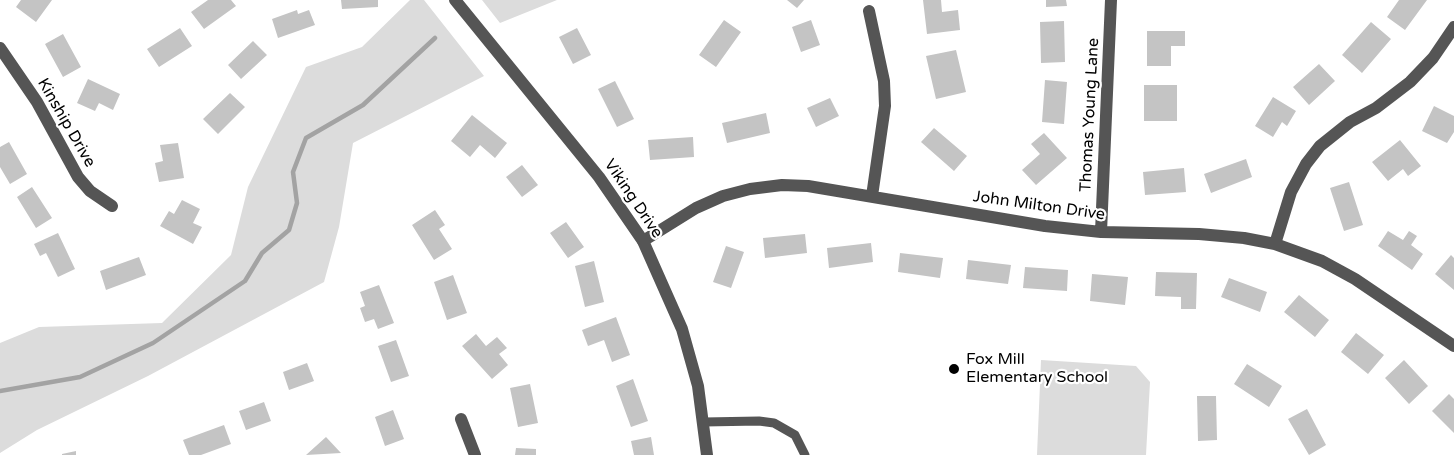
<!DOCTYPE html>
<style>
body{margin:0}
canvas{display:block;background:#fff}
</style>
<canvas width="1454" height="455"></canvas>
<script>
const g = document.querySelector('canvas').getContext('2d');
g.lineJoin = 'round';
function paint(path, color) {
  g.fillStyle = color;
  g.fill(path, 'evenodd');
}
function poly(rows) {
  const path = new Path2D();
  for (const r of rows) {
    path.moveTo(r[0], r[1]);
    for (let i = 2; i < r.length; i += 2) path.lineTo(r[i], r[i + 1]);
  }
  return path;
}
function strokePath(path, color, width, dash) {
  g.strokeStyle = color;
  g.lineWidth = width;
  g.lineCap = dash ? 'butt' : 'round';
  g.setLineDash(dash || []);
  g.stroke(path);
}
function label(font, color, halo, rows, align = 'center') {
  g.font = font + ' "Varela Round",sans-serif';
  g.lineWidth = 4.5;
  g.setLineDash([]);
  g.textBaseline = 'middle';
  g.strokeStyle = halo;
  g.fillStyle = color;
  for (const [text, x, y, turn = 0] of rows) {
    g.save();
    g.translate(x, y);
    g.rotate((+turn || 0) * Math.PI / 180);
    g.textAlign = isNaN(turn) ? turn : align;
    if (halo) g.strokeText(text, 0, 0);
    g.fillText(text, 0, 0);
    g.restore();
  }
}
paint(poly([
 [410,0,424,0,484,76,353,143,339,227,324,282,148,376,37,430,0,453,0,343,39,327,162,323,231,255,248,187,306,67,362,47],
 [482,0,557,0,500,23],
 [1041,360,1136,366,1150,382,1146,455,1037,455]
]), '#dcdcdc');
strokePath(poly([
 [0,391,80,377,153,343,245,281,262,253,289,230,297,203,293,172,306,138,363,105,435,38]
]), '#a3a3a3', 4.5);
paint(poly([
 [21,0,52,0,36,22,16,7],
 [208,0,231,0,236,6,204,29,191,12],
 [341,0,378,0,378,7,342,9],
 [787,0,804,0,797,8],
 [923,0,941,0,942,12,958,10,960,30,927,34],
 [1046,0,1066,0,1067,6,1046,7],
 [1399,0,1427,0,1405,30,1387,17],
 [297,10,298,14,309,10,315,25,278,38,272,19],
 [724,20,741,32,716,67,699,55],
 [811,20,820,45,801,52,792,27],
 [1064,21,1065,62,1041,63,1040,22],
 [1371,22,1391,39,1362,73,1342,55],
 [180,28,192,46,159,67,147,49],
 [577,28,591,55,573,64,559,37],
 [1147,31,1185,31,1185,46,1171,46,1171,66,1147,66],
 [63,34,81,67,63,77,45,44],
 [253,41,267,55,241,79,228,65],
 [956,50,966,92,936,99,926,56],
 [1319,64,1335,81,1309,105,1293,87],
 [88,79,120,94,113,110,99,103,95,111,77,103],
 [1045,80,1067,82,1064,124,1042,122],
 [615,81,634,119,617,127,598,89],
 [1144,85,1177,85,1177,121,1144,121],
 [230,93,245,107,218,134,203,119],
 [1273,97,1296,111,1287,126,1282,122,1273,137,1255,126],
 [830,98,839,116,816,127,807,108],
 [1434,106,1454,116,1454,132,1447,143,1422,131],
 [766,113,770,133,727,143,722,123],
 [472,115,507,143,495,158,480,145,470,157,451,141],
 [934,128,967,156,954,171,921,142],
 [1044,133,1067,158,1036,185,1022,170,1040,154,1031,144],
 [693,137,694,157,650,160,648,140],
 [1400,140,1421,166,1408,176,1403,169,1388,181,1372,162],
 [9,142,27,174,10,184,0,167,0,147],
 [178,143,184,178,159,182,155,163,163,161,160,145],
 [1246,159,1252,177,1211,193,1204,174],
 [522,165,538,185,522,197,506,177],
 [1184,168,1186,192,1145,195,1143,172],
 [1349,182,1363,225,1344,231,1330,188],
 [32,187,52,218,36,228,17,197],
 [182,200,200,209,193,223,202,227,193,244,160,226,169,211,174,214],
 [435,210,445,225,439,229,452,249,434,260,412,225],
 [566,222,584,247,568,258,550,233],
 [1388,231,1403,240,1409,231,1417,236,1411,245,1423,254,1412,270,1378,246],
 [58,233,75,269,58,277,46,253,40,256,34,244],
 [805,234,807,253,765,258,763,238],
 [871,243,873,262,829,268,827,248],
 [726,246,744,252,731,288,713,282],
 [900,253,943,258,940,278,898,272],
 [1451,255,1454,258,1454,290,1435,274],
 [139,257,146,275,106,290,100,271],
 [968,260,1011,265,1008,284,966,279],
 [594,261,604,302,585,307,575,266],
 [1025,267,1068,270,1067,291,1023,288],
 [1156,272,1197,273,1196,309,1181,309,1181,297,1155,296],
 [1092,274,1128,277,1125,305,1090,301],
 [453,275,467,313,447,320,434,282],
 [1229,278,1267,292,1260,312,1221,297],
 [379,285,394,323,378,329,374,319,365,322,360,308,365,306,360,292],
 [1299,295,1329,320,1315,337,1284,312],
 [616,317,630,355,612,362,604,340,588,346,582,330],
 [1356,333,1384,355,1368,374,1341,352],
 [476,334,486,346,497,337,507,348,499,354,508,365,492,379,462,346],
 [396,340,409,376,391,382,378,346],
 [1404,360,1428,386,1409,404,1385,378],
 [307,363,314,381,289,390,283,372],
 [1247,364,1282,386,1269,407,1234,384],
 [633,379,648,421,631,427,616,386],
 [530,384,538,423,518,427,510,388],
 [1449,394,1454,399,1454,433,1432,411],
 [1197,396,1216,396,1217,440,1198,441],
 [264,402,271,421,246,430,239,411],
 [1307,409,1326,445,1309,455,1288,419],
 [393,410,404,439,385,446,375,417],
 [224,425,231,444,201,455,189,455,183,440],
 [326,437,341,453,306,455],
 [651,437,654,455,634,455,631,441],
 [516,448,536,449,536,455,515,455],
 [76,451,76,455,62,455,62,454]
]), '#c4c4c4');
strokePath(poly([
 [704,422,759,421,774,423,795,435,805,455]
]), '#555', 9);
strokePath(poly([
 [869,11,884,81,885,106,872,196],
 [0,48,37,102,78,177,90,191,112,206],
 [1101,232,1111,0],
 [643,241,696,208,723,196,750,189,782,185,808,186,1045,226,1101,232,1199,234,1244,238,1275,244,1322,261,1355,279,1454,346],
 [1275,244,1291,192,1306,164,1320,146,1350,122,1376,108,1410,82,1433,58,1454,27],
 [461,419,475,455]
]), '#555', 12);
strokePath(poly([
 [455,0,599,177,643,241,682,329,698,386,707,455]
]), '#555', 12);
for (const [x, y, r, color] of [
 [954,369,6,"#000"]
]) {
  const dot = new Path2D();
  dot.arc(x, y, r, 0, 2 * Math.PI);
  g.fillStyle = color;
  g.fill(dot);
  strokePath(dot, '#fff', 2);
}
label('16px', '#000', '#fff', [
 ["Thomas Young Lane",1090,115,-87],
 ["Kinship Drive",66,123,60],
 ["Viking Drive",633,199,56],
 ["John Milton Drive",1039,206,8]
]);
label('16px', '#000', '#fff', [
 ["Fox Mill",966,360],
 ["Elementary School",966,378]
], 'left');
</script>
